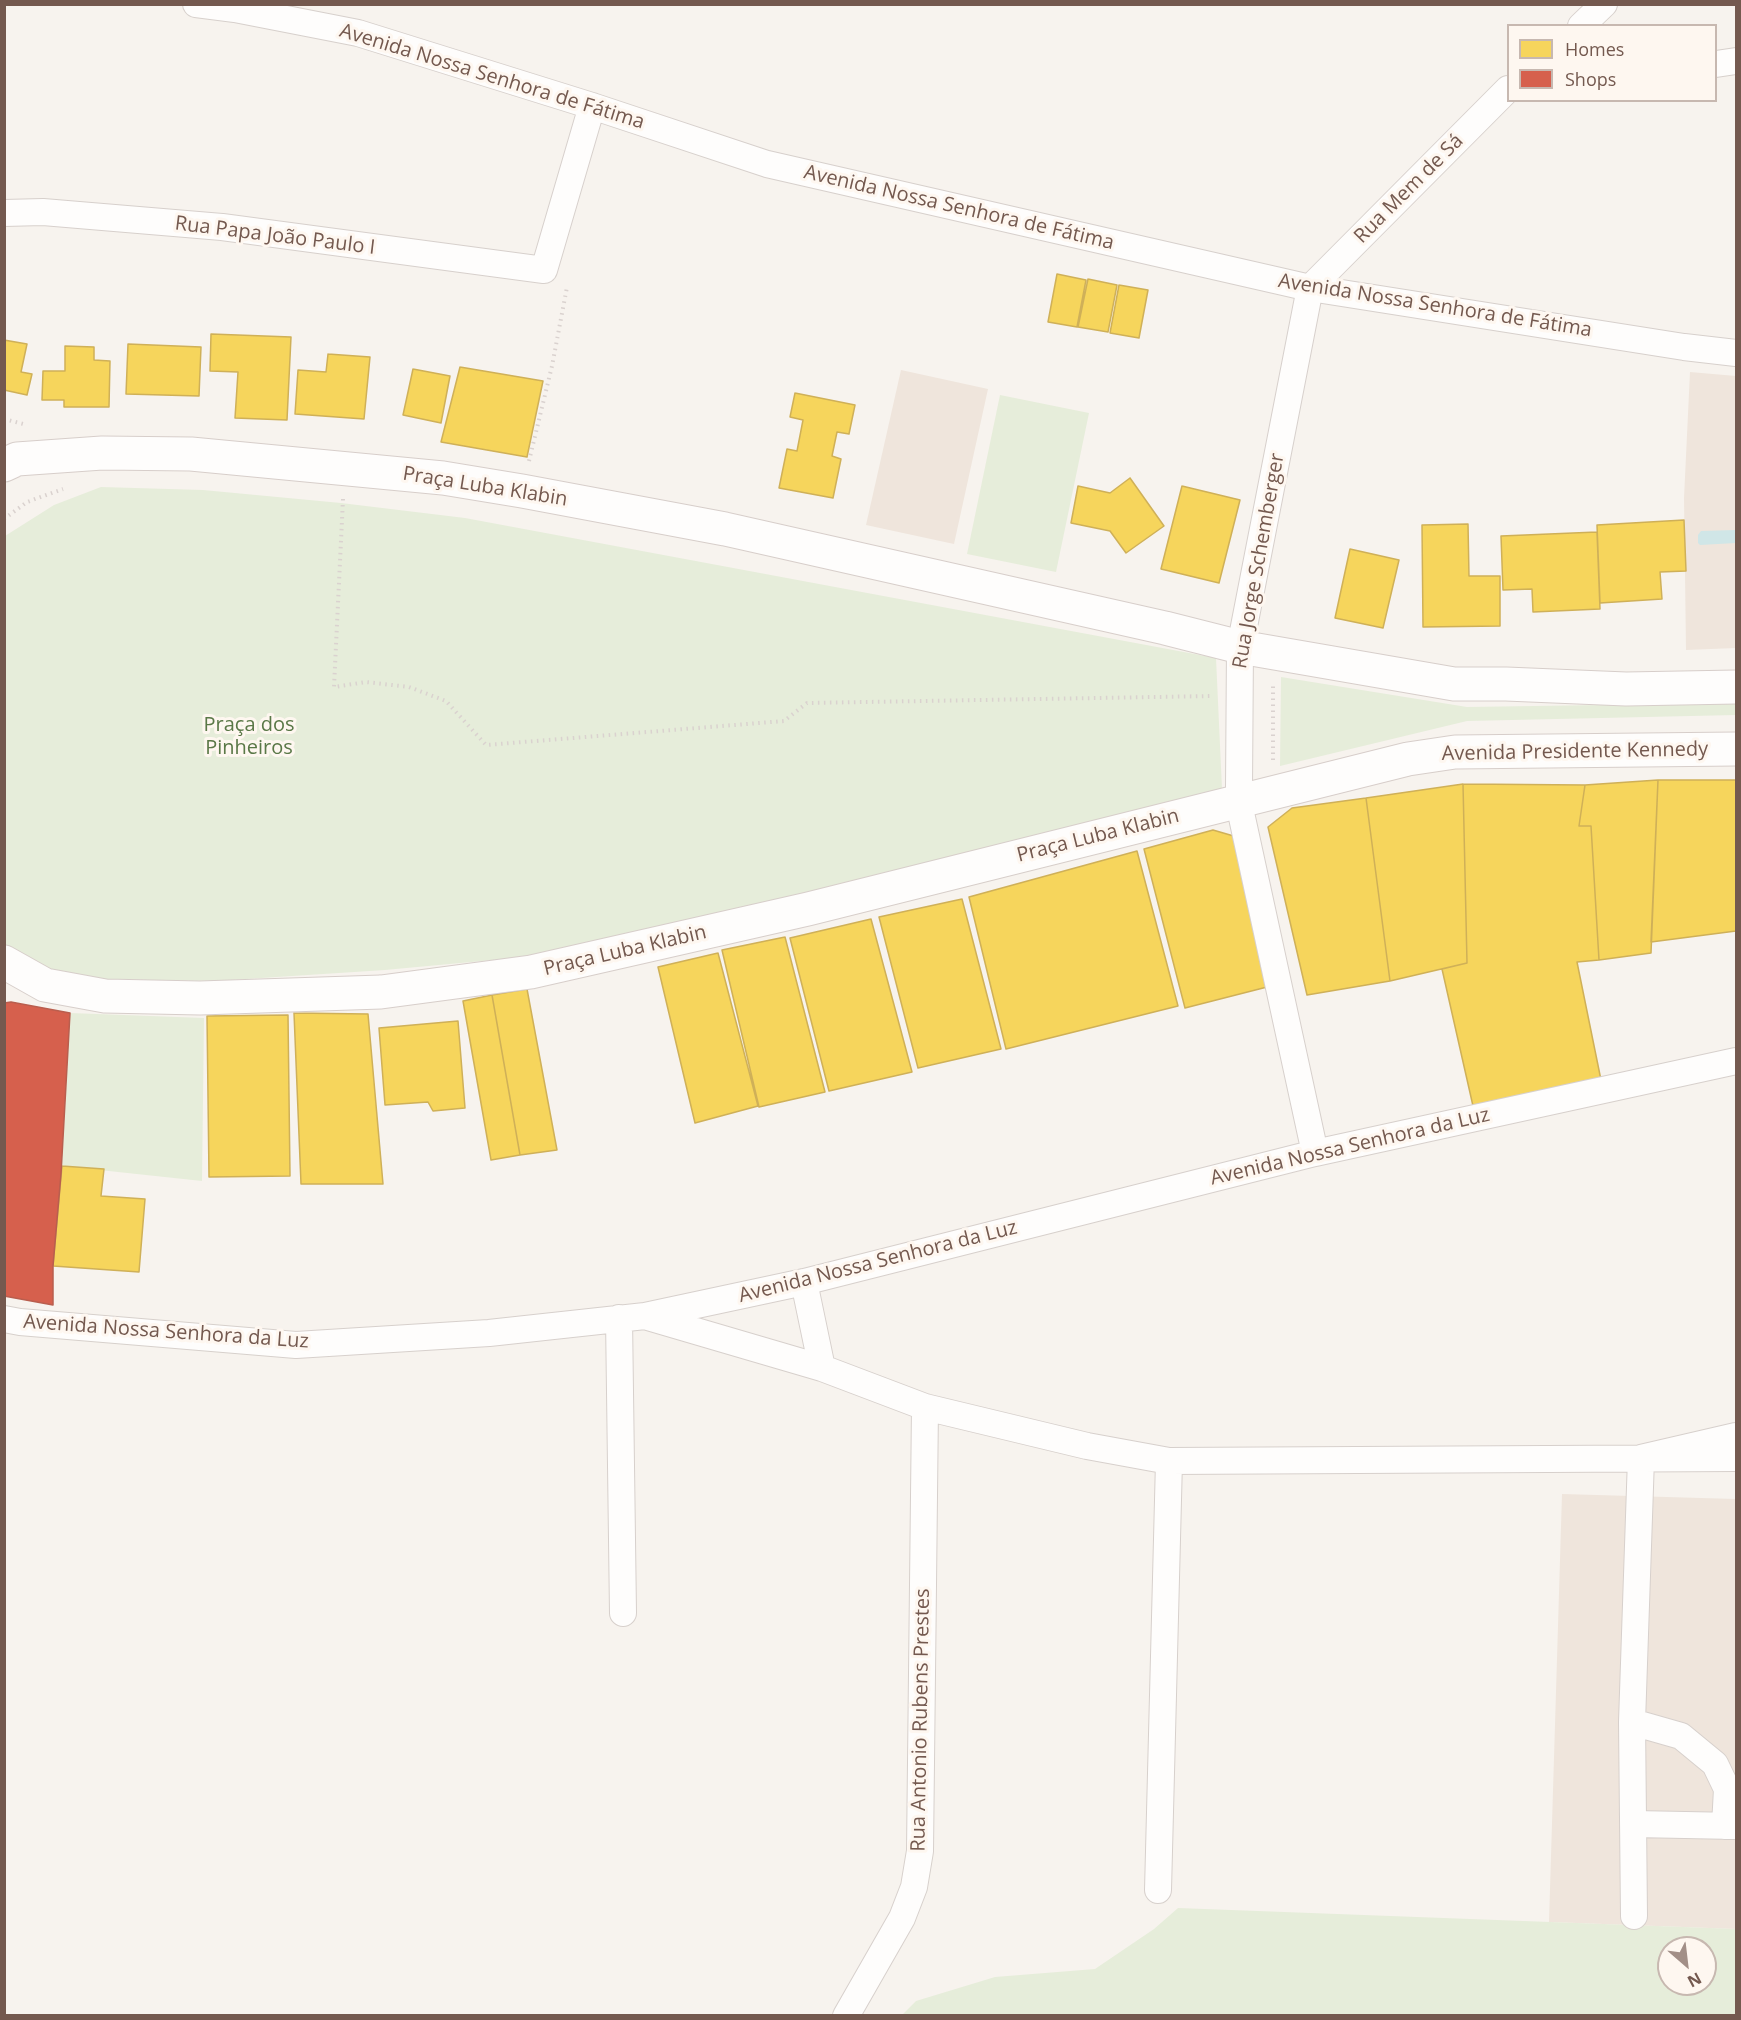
<!DOCTYPE html>
<meta charset="utf-8">
<style>
body{margin:0}
#map{position:relative;width:1741px;height:2020px;overflow:hidden;background:#f7f3ee;font-family:"Open Sans",sans-serif}
canvas{display:block}
.frame{position:absolute;inset:0;border:6px solid #74594f;pointer-events:none}
.legend{position:absolute;left:1507px;top:24px;width:210px;height:78px;box-sizing:border-box;background:#fef7f0;border:2px solid #c7b8b0;margin:0;padding:8px 10px;list-style:none;font-size:18px;color:#74594f}
.legend li{display:flex;align-items:center;gap:12px;height:30px}
.legend b{width:30px;border:2px solid #c7b8b0}
.north{position:absolute;left:1657px;top:1936px;width:60px;height:60px;box-sizing:border-box;background:#fef7f0;border:2px solid #c7b8b0;border-radius:50%;rotate:152deg;font-size:16px;font-weight:700;line-height:24px;text-align:center;color:#74594f}
.north::after{content:'';display:block;margin:auto;width:21px;height:27px;background:#a28f87;clip-path:polygon(50% 0,100% 100%,50% 72%,0 100%)}
</style>
<div id="map">
<canvas width="1741" height="2020"></canvas>
<div class="frame"></div>
<ul class="legend">
<li><b style="height:16px;background:#f6d55c"></b>Homes</li>
<li><b style="height:16px;background:#d6604d"></b>Shops</li>
</ul>
<div class="north">N</div>
</div>
<script>
const g = document.querySelector('canvas').getContext('2d');
g.lineJoin = 'round';
function paint(path, color) {
  g.fillStyle = color;
  g.fill(path, 'evenodd');
}
function poly(rows) {
  const path = new Path2D();
  for (const r of rows) {
    path.moveTo(r[0], r[1]);
    for (let i = 2; i < r.length; i += 2) path.lineTo(r[i], r[i + 1]);
  }
  return path;
}
function strokePath(path, color, width, dash) {
  g.strokeStyle = color;
  g.lineWidth = width;
  g.lineCap = dash ? 'butt' : 'round';
  g.setLineDash(dash || []);
  g.stroke(path);
}
function label(font, color, halo, rows, align = 'center') {
  g.font = font + ' "Open Sans",sans-serif';
  g.lineWidth = 6;
  g.setLineDash([]);
  g.textBaseline = 'middle';
  g.strokeStyle = halo;
  g.fillStyle = color;
  for (const [text, x, y, turn = 0] of rows) {
    g.save();
    g.translate(x, y);
    g.rotate((+turn || 0) * Math.PI / 180);
    g.textAlign = isNaN(turn) ? turn : align;
    if (halo) g.strokeText(text, 0, 0);
    g.fillText(text, 0, 0);
    g.restore();
  }
}
paint(poly([
 [901,370,988,389,954,544,866,525],
 [1690,372,1736,376,1736,648,1686,650,1684,498],
 [1562,1494,1736,1499,1736,1929,1549,1922]
]), '#efe5dc');
paint(poly([
 [1000,395,1089,413,1056,572,967,554],
 [101,487,203,490,341,503,465,518,1216,658,1222,789,777,902,525,957,385,970,215,981,90,979,42,972,5,945,5,536,54,505],
 [1281,677,1467,707,1736,703,1736,715,1467,721,1280,766],
 [70,1013,204,1018,202,1181,62,1166],
 [1178,1908,1736,1929,1736,2015,901,2016,916,2001,995,1977,1095,1969,1154,1929],
 [1669,1948,1705,1948,1705,1984,1669,1984]
]), '#e6edda');
paint(poly([
 [1736,530,1736,543,1700,545,1698,543,1698,535,1701,531]
]), '#d0e6e7');
const homes = poly([
 [1057,274,1086,280,1077,327,1048,322,1057,274],
 [1088,279,1117,285,1108,332,1078,327,1088,279],
 [1119,285,1148,290,1139,338,1110,333,1119,285],
 [211,334,291,337,287,420,235,418,238,372,210,371,211,334],
 [4,340,27,344,21,372,32,374,27,395,4,390,4,340],
 [128,344,201,347,199,396,126,394,128,344],
 [65,346,94,347,94,360,110,361,109,407,64,407,64,400,42,400,43,371,65,371,65,346],
 [328,354,370,357,364,419,295,414,298,370,326,372,328,354],
 [460,367,543,381,527,457,441,442,460,367],
 [413,369,450,376,441,423,403,415,413,369],
 [795,393,855,405,849,434,837,432,832,456,841,459,833,498,779,488,787,449,797,451,803,420,790,417,795,393],
 [1130,478,1164,526,1126,553,1110,531,1071,523,1078,486,1110,493,1130,478],
 [1182,486,1240,500,1219,583,1161,569,1182,486],
 [1684,520,1686,571,1660,572,1662,599,1600,603,1597,525,1684,520],
 [1468,524,1469,576,1500,576,1500,626,1423,627,1422,525,1468,524],
 [1597,532,1600,609,1533,612,1532,589,1503,590,1501,536,1597,532],
 [1350,549,1399,560,1383,628,1335,618,1350,549],
 [1658,780,1651,953,1599,960,1591,826,1579,826,1585,785,1658,780],
 [1658,780,1736,780,1736,931,1651,942,1658,780],
 [1463,784,1467,963,1390,981,1366,798,1463,784],
 [1463,784,1585,785,1579,826,1591,826,1599,960,1577,962,1601,1080,1473,1106,1442,969,1467,963,1463,784],
 [1366,798,1390,981,1307,995,1268,827,1292,808,1366,798],
 [1213,830,1237,837,1271,986,1185,1008,1144,849,1213,830],
 [1137,851,1178,1006,1006,1049,969,897,1137,851],
 [962,899,1001,1049,918,1068,879,917,962,899],
 [871,919,912,1072,829,1091,790,938,871,919],
 [785,937,825,1092,759,1107,722,950,785,937],
 [718,953,758,1106,695,1123,658,967,718,953],
 [527,989,557,1150,520,1155,492,995,527,989],
 [492,995,520,1155,491,1160,463,1001,492,995],
 [294,1013,368,1014,383,1184,301,1184,294,1013],
 [288,1015,290,1176,209,1177,207,1016,288,1015],
 [458,1021,465,1108,433,1111,428,1102,385,1105,379,1028,458,1021],
 [62,1166,104,1169,101,1196,145,1199,139,1272,53,1266,62,1166],
 [6,1170,61,1174,46,1248,4,1241,6,1170]
]);
paint(homes, '#f6d55c');
strokePath(homes, '#cfb058', 1.5);
const shops = poly([
 [11,1002,70,1013,61,1174,53,1266,53,1305,4,1296,4,1003,11,1002]
]);
paint(shops, '#d6604d');
strokePath(shops, '#b95e4e', 1.5);
const street = poly([
 [196,4,235,9,358,33,592,106,767,164,1310,288,1684,347,1736,353],
 [1581,26,1604,4],
 [1716,64,1736,61],
 [4,213,43,212,222,227,544,270,592,106],
 [1310,288,1240,647,1239,787,1241,813,1315,1153],
 [1310,288,1508,89],
 [804,1282,822,1368],
 [648,1317,822,1368,925,1407,1087,1446,1169,1461,1736,1458],
 [619,1318,623,1613],
 [4,1319,20,1322,296,1345,489,1333,645,1316,804,1282,1315,1153,1736,1061],
 [1632,1722,1681,1736,1715,1764,1727,1789,1725,1826],
 [1634,1824,1736,1826],
 [1158,1890,1169,1461],
 [1634,1916,1632,1722,1641,1458,1736,1436],
 [846,2016,902,1918,914,1887,920,1851,925,1407]
]);
const secondary = poly([
 [4,465,17,459,102,453,191,454,443,478,522,491,725,529,1165,628,1240,647,1454,684,1506,684,1626,689,1736,687],
 [4,962,45,985,105,996,200,998,381,992,531,972,808,909,1408,759,1455,752,1736,749]
]);
strokePath(street, '#d7d0cc', 28);
strokePath(secondary, '#d7ceca', 35);
strokePath(poly([
 [4,419,27,425],
 [529,461,552,366,567,287],
 [343,499,334,687,366,682,409,687,446,701,486,745,784,721,807,703,1213,696],
 [4,519,27,502,63,489],
 [1273,760,1273,683]
]), '#dad2cf', 4, [1.5, 4.5]);
strokePath(street, '#fefdfc', 26);
strokePath(secondary, '#fefdfc', 33);
label('20px', '#74594f', '#fef7f0', [
 ["Avenida Nossa Senhora de Fátima",492,77,17],
 ["Rua Mem de Sá",1409,189,-45],
 ["Avenida Nossa Senhora de Fátima",959,208,13],
 ["Rua Papa João Paulo I",275,236,7],
 ["Avenida Nossa Senhora de Fátima",1435,306,9],
 ["Praça Luba Klabin",485,487,9],
 ["Rua Jorge Schemberger",1259,561,-80],
 ["Avenida Presidente Kennedy",1575,752,-1],
 ["Praça Luba Klabin",1098,836,-14],
 ["Praça Luba Klabin",625,951,-13],
 ["Avenida Nossa Senhora da Luz",1350,1147,-13],
 ["Avenida Nossa Senhora da Luz",878,1262,-14],
 ["Avenida Nossa Senhora da Luz",166,1332,4],
 ["Rua Antonio Rubens Prestes",921,1720,-89]
]);
label('20px', '#5a7847', '#fef7f0', [
 ["Praça dos",249,725],
 ["Pinheiros",249,748]
]);
</script>
